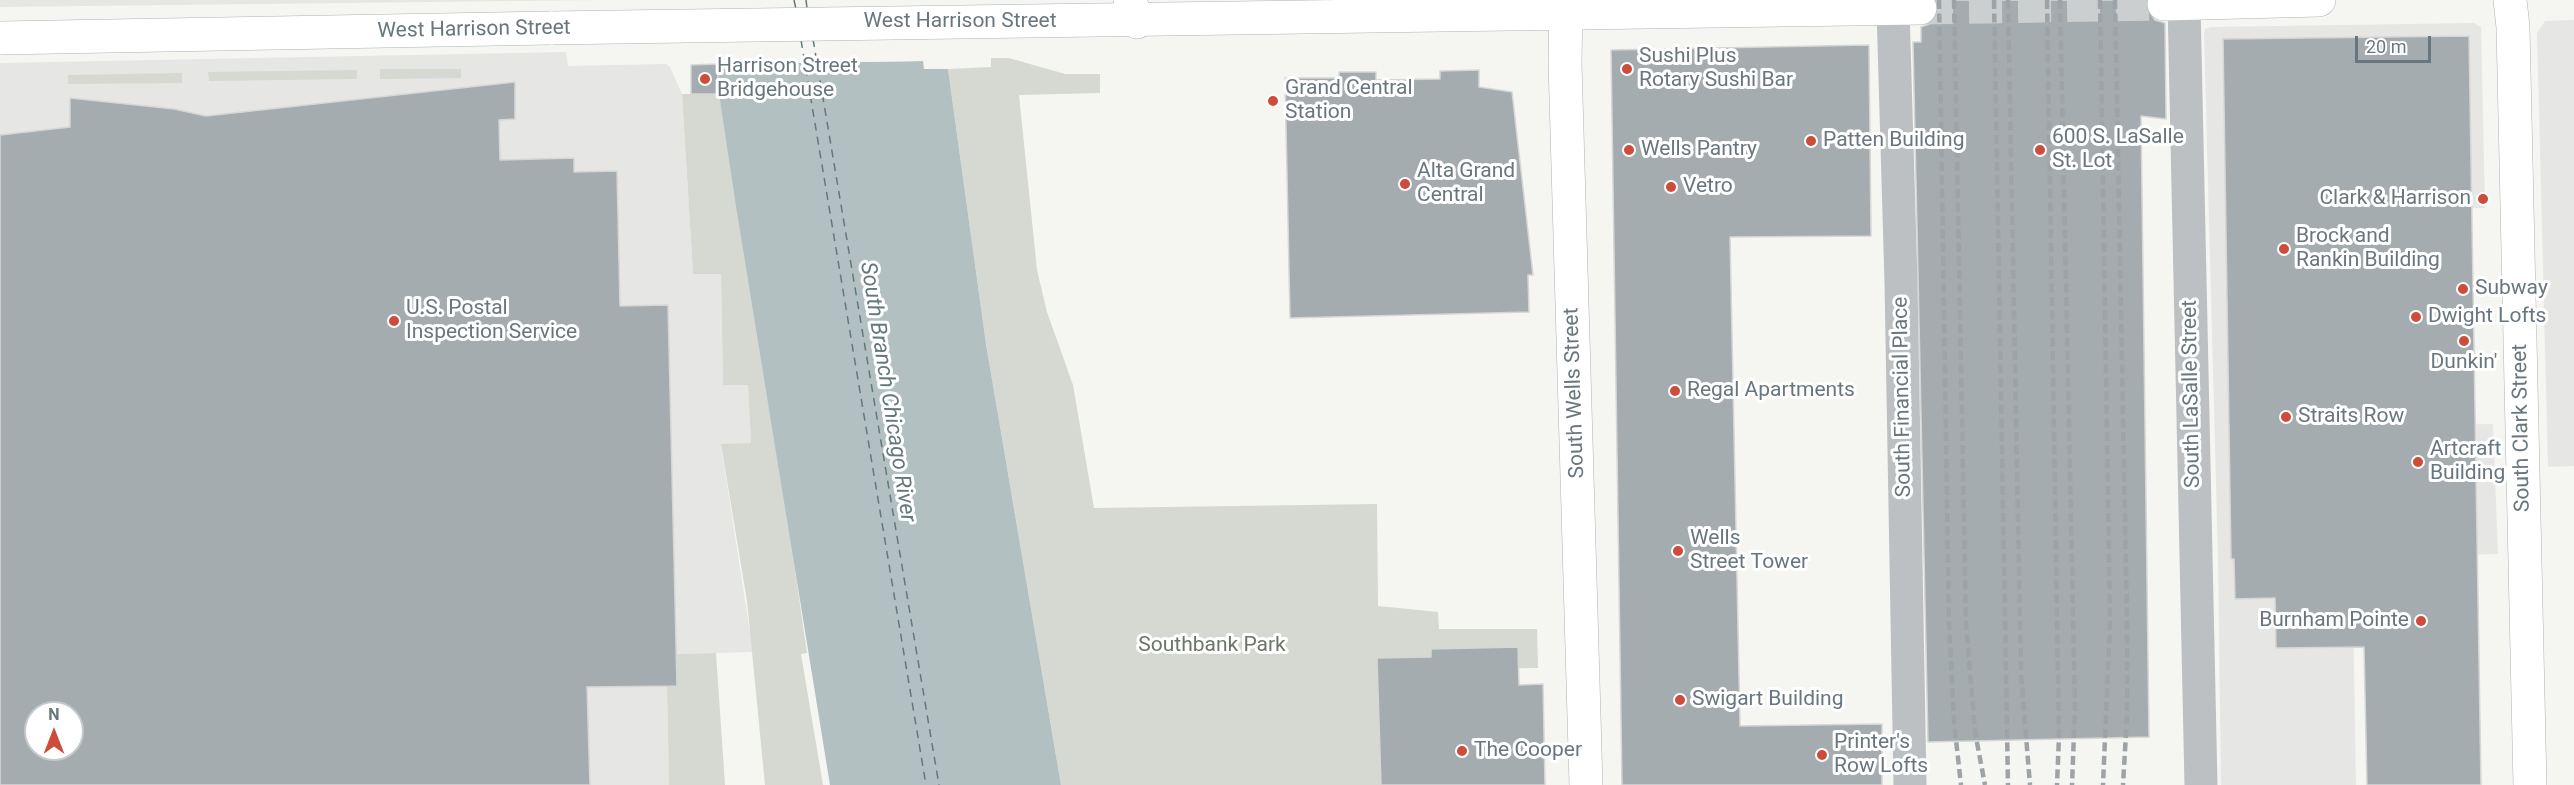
<!DOCTYPE html>
<style>
body{margin:0}
#map{position:relative;width:2574px;height:785px;overflow:hidden;background:#f5f5f2;font-family:Roboto,sans-serif}
canvas{display:block}
.north{position:absolute;left:24px;top:701px;width:60px;height:60px;box-sizing:border-box;background:#fff;border:2px solid #c3c9cc;border-radius:50%;rotate:0deg;font-size:16px;font-weight:700;line-height:24px;text-align:center;color:#68777f}
.north::after{content:'';display:block;margin:auto;width:21px;height:27px;background:#cd4c3a;clip-path:polygon(50% 0,100% 100%,50% 72%,0 100%)}
.scale{position:absolute;left:2355px;top:36px;width:76px;height:27px;box-sizing:border-box;border:3px solid #68777f;border-top:0;padding-left:8px;font-size:18px;line-height:21px;white-space:nowrap;color:#68777f;-webkit-text-stroke:4px #fff;paint-order:stroke}
</style>
<div id="map">
<canvas width="2574" height="785"></canvas>
<div class="north">N</div>
<div class="scale">20 m</div>
</div>
<script>
const g = document.querySelector('canvas').getContext('2d');
g.lineJoin = 'round';
function paint(path, color) {
  g.fillStyle = color;
  g.fill(path, 'evenodd');
}
function poly(rows) {
  const path = new Path2D();
  for (const r of rows) {
    path.moveTo(r[0], r[1]);
    for (let i = 2; i < r.length; i += 2) path.lineTo(r[i], r[i + 1]);
  }
  return path;
}
function strokePath(path, color, width, dash) {
  g.strokeStyle = color;
  g.lineWidth = width;
  g.lineCap = dash ? 'butt' : 'round';
  g.setLineDash(dash || []);
  g.stroke(path);
}
function label(font, color, halo, rows, align = 'center') {
  g.font = font + ' Roboto,sans-serif';
  g.lineWidth = 6;
  g.setLineDash([]);
  g.textBaseline = 'middle';
  g.strokeStyle = halo;
  g.fillStyle = color;
  for (const [text, x, y, turn = 0] of rows) {
    g.save();
    g.translate(x, y);
    g.rotate((+turn || 0) * Math.PI / 180);
    g.textAlign = isNaN(turn) ? turn : align;
    if (halo) g.strokeText(text, 0, 0);
    g.fillText(text, 0, 0);
    g.restore();
  }
}
paint(poly([
 [0,0,602,0,0,7],
 [2574,20,2574,466,2548,467,2537,33,2545,21],
 [2474,23,2481,27,2485,208,2344,210,2349,426,2493,424,2498,554,2352,557,2356,785,2221,785,2218,559,2204,33,2205,29,2211,27],
 [566,52,568,66,666,64,670,67,682,94,693,274,721,273,723,384,748,384,751,443,721,445,753,652,677,654,677,686,667,687,669,785,0,785,0,63],
 [36,713,72,713,72,749,36,749]
]), '#e6e6e5');
paint(poly([
 [991,58,1009,58,1065,74,1100,74,1100,93,1019,95,1037,270,1047,312,1073,385,1094,508,1377,504,1378,606,1438,612,1439,629,1537,629,1538,668,1424,669,1423,657,1377,658,1381,785,1061,785,986,344,948,69,991,67],
 [380,69,461,69,461,78,380,79],
 [357,70,357,79,209,81,208,72],
 [182,73,182,83,68,84,68,75],
 [682,94,719,94,784,493,807,653,801,654,823,785,765,785,747,601,721,444,751,443,748,385,723,385,721,274,693,274],
 [716,653,725,785,669,785,667,686,677,686,677,654]
]), '#d5d9d2');
paint(poly([
 [923,61,924,69,948,69,986,344,1061,785,830,785,736,206,719,94,717,64]
]), '#b3c0c2');
paint(poly([
 [713,0,927,0,926,61,714,64]
]), '#f5f5f2');
strokePath(poly([
 [794,0,796,9],
 [806,0,807,8],
 [813,39,939,785],
 [801,40,926,785]
]), '#63787c', 1.5, [8, 6]);
const building = poly([
 [1937,0,2138,0,2138,7,2146,7,2155,20,2165,23,2166,119,2141,116,2149,737,1928,742,1913,42,1921,42,1921,27,1929,24,1936,18,1939,8,1937,0],
 [2469,36,2481,785,2367,785,2364,647,2276,648,2275,598,2235,599,2234,559,2231,559,2223,39,2469,36],
 [1869,45,1871,236,1730,237,1740,726,1882,724,1882,785,1622,785,1611,50,1869,45],
 [717,64,719,94,691,94,691,65,717,64],
 [1479,70,1479,87,1512,92,1533,275,1528,275,1529,312,1290,318,1285,78,1339,78,1339,72,1376,72,1376,80,1440,79,1440,71,1479,70],
 [515,82,515,119,499,120,500,160,574,158,574,172,617,171,620,306,668,305,677,686,587,687,590,785,0,785,0,135,70,127,70,98,174,109,206,116,515,82],
 [36,713,72,713,72,749,36,749,36,713],
 [1518,647,1519,685,1543,684,1545,785,1381,785,1377,658,1431,657,1431,649,1518,647]
]);
paint(building, '#a4acb0');
strokePath(building, '#d6d6d5', 1.5);
strokePath(poly([
 [1920,8,2164,4]
]), '#cbcfd0', 33, [33, 16]);
const major = poly([
 [1566,0,1565,63,1586,785],
 [2510,0,2513,27,2530,785],
 [2164,4,2319,0],
 [550,28,1920,8]
]);
const highway = poly([
 [1130,0,1137,22]
]);
strokePath(major, '#aeb3b5', 34);
strokePath(highway, '#aeb2b4', 34);
strokePath(poly([
 [2184,3,2201,785],
 [1893,9,1901,282,1910,785]
]), '#bcc0c3', 33);
strokePath(major, '#fff', 33);
strokePath(highway, '#fff', 33);
strokePath(poly([
 [1939,0,1949,624,1954,722,1961,785],
 [1954,0,1966,624,1975,732,1985,785],
 [1994,0,2008,785],
 [2008,0,2021,674,2030,785],
 [2047,0,2059,737,2057,785],
 [2060,0,2075,708,2072,785],
 [2100,0,2110,622,2103,785],
 [2115,0,2127,621,2127,716,2123,785]
]), '#9da3a7', 4.5, [9, 4.5]);
const majorBridge = poly([
 [0,38,550,28]
]);
strokePath(majorBridge, '#aeb3b5', 34, []);
strokePath(majorBridge, '#fff', 33);
for (const [x, y, r, color] of [
 [1627,69,6,"#cd4c3a"],
 [705,79,6,"#cd4c3a"],
 [1273,101,6,"#cd4c3a"],
 [1811,141,6,"#cd4c3a"],
 [1629,150,6,"#cd4c3a"],
 [2040,150,6,"#cd4c3a"],
 [1405,184,6,"#cd4c3a"],
 [1671,187,6,"#cd4c3a"],
 [2483,199,6,"#cd4c3a"],
 [2284,249,6,"#cd4c3a"],
 [2463,289,6,"#cd4c3a"],
 [2416,317,6,"#cd4c3a"],
 [394,321,6,"#cd4c3a"],
 [2464,341,6,"#cd4c3a"],
 [1675,391,6,"#cd4c3a"],
 [2286,417,6,"#cd4c3a"],
 [2418,462,6,"#cd4c3a"],
 [1678,551,6,"#cd4c3a"],
 [2421,621,6,"#cd4c3a"],
 [1680,700,6,"#cd4c3a"],
 [1462,751,6,"#cd4c3a"],
 [1822,755,6,"#cd4c3a"]
]) {
  const dot = new Path2D();
  dot.arc(x, y, r, 0, 2 * Math.PI);
  g.fillStyle = color;
  g.fill(dot);
  strokePath(dot, '#fff', 2);
}
label('21px', '#68777f', '#fff', [
 ["West Harrison Street",960,22],
 ["West Harrison Street",474,30,-1],
 ["South Wells Street",1575,393,-92],
 ["South LaSalle Street",2192,394,-91],
 ["South Financial Place",1903,397,-91],
 ["South Clark Street",2522,428,-91]
]);
label('21px', '#68777f', '#fff', [
 ["Sushi Plus",1639,57],
 ["Rotary Sushi Bar",1639,81],
 ["Harrison Street",717,67],
 ["Bridgehouse",717,91],
 ["Grand Central",1285,89],
 ["Station",1285,113],
 ["600 S. LaSalle",2052,138],
 ["St. Lot",2052,162],
 ["Patten Building",1823,141],
 ["Wells Pantry",1641,150],
 ["Alta Grand",1417,172],
 ["Central",1417,196],
 ["Vetro",1683,187],
 ["Clark & Harrison",2471,199,"right"],
 ["Brock and",2296,237],
 ["Rankin Building",2296,261],
 ["Subway",2475,289],
 ["U.S. Postal",406,309],
 ["Inspection Service",406,333],
 ["Dwight Lofts",2428,317],
 ["Dunkin'",2464,363,"center"],
 ["Regal Apartments",1687,391],
 ["Straits Row",2298,417],
 ["Artcraft",2430,450],
 ["Building",2430,474],
 ["Wells",1690,539],
 ["Street Tower",1690,563],
 ["Burnham Pointe",2409,621,"right"],
 ["Swigart Building",1692,700],
 ["Printer's",1834,743],
 ["Row Lofts",1834,767],
 ["The Cooper",1474,751]
], 'left');
label('21px', '#6b7766', '#fff', [
 ["Southbank Park",1212,646]
]);
label('italic 22px', '#63787c', '#fff', [
 ["South Branch Chicago River",887,392,81]
]);
</script>
